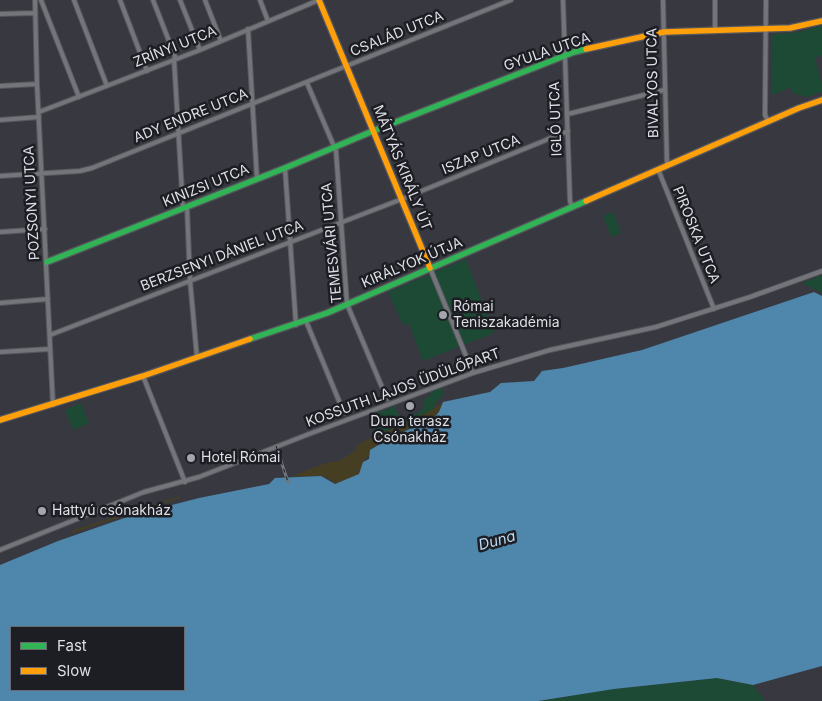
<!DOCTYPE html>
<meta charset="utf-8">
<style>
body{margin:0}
#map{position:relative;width:822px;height:701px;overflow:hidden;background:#383940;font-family:Inter,sans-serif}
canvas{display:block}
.legend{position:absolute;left:10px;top:626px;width:175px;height:65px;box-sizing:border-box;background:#1d1e24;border:1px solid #6a6b72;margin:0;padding:6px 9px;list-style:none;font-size:15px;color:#dedfe7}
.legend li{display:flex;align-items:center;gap:10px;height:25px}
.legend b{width:25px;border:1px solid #6a6b72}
</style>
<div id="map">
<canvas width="822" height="701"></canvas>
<ul class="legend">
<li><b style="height:6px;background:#30b455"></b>Fast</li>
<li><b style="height:6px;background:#ff9f0a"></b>Slow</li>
</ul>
</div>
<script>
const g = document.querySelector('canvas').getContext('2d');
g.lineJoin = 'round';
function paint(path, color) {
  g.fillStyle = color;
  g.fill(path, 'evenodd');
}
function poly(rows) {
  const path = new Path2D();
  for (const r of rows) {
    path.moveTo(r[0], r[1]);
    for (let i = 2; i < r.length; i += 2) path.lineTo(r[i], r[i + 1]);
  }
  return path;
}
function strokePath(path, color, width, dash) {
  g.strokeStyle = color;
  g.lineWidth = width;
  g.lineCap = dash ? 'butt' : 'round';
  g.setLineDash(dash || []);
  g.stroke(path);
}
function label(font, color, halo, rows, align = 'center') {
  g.font = font + ' Inter,sans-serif';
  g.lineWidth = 5;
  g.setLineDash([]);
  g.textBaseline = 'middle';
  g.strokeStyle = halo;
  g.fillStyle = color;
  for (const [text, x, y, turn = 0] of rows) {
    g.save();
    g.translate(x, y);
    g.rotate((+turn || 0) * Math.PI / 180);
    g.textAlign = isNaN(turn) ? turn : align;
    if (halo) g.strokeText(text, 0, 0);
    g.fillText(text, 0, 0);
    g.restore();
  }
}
paint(poly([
 [822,25,822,55,815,58,822,84,822,92,807,97,793,93,791,87,772,95,771,38,775,34,800,32],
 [613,212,621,233,611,237,603,216],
 [466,259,494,333,423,361,409,323,403,325,388,292],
 [822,275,822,293,802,283],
 [442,387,443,395,436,402,432,413,378,439,372,432,375,423,373,415,395,406,400,419,418,413,422,410,424,399,430,396,431,391],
 [81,403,89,423,73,430,65,410],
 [717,678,753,685,765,701,538,701,614,689]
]), '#1c4a35');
paint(poly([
 [443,402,439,412,431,421,397,434,370,450,369,456,364,460,360,474,335,484,330,479,321,476,292,476,326,463,339,461,356,450,357,446,362,442,430,411],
 [180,496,180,498,72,533,71,531]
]), '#453e23');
paint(poly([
 [814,292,822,296,822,666,753,685,717,678,614,689,538,701,0,701,0,565,58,541,133,515,199,498,269,484,275,478,321,476,335,484,359,474,363,462,369,459,370,450,397,434,431,421,439,412,443,402,490,392,501,383,534,381,542,371,563,368,642,350],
 [11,627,184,627,184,690,11,690]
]), '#4f86ab');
const street = poly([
 [35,0,37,84,53,405],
 [41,0,79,97],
 [74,0,107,86],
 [120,0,147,71],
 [153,0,176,59],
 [180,0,200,50],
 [205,0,221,41],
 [260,0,268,21],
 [563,0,570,201,572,207],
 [663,0,667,165],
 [715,0,715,31],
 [766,0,765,115,768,121],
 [0,14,34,13],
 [248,29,257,179],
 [174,59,183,208],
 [307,83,336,151,347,304,387,399],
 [0,86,37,84],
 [39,112,200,50,319,0],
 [568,114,664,90],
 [0,120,39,117],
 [285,168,296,325],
 [658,169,714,309],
 [0,176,80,171,92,168,511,0],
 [187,207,190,280,197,358],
 [0,232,45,229],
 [430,268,473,373],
 [0,303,48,299],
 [306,321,344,413],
 [50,335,402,199,568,131],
 [0,352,50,349],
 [143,376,185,482],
 [0,550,144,492,199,477,309,434,473,373,550,350,656,327,750,297,822,271]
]);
const fast = poly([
 [47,262,285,168,373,131,574,52,586,49],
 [250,339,327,313,586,201]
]);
const slow = poly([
 [319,0,430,268],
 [586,49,664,32,790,28,822,21],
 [586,201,799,108,822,100],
 [0,420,143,376,250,339]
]);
strokePath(street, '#56575d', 6);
strokePath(fast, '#56575d', 8);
strokePath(slow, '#56575d', 8);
strokePath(street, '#74757b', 4);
strokePath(fast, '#30b455', 5.5);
strokePath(slow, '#ff9f0a', 5.5);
const rail = poly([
 [276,446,288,482]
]);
strokePath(rail, '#74757a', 3);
strokePath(rail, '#1d1e24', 1, [4]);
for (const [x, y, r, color] of [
 [443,315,5,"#a4a5ad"],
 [410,406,5,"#a4a5ad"],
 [191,458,5,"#a4a5ad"],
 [42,511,5,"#a4a5ad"]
]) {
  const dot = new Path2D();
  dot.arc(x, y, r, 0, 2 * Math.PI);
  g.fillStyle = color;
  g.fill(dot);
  strokePath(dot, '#1d1e24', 2);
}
label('14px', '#dedfe7', '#1d1e24', [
 ["CSALÁD UTCA",397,34,-22],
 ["ZRÍNYI UTCA",175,47,-22],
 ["GYULA UTCA",547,52,-19],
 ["BIVALYOS UTCA",653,83,-91],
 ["ADY ENDRE UTCA",191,116,-22],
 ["IGLÓ UTCA",556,119,-92],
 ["ISZAP UTCA",481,155,-22],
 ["MÁTYÁS KIRÁLY ÚT",402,168,68],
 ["KINIZSI UTCA",206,186,-22],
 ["POZSONYI UTCA",32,203,-93],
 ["PIROSKA UTCA",696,235,68],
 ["TEMESVÁRI UTCA",332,243,-95],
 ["BERZSENYI DÁNIEL UTCA",222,256,-21],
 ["KIRÁLYOK ÚTJA",412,263,-23],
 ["KOSSUTH LAJOS ÜDÜLŐPART",403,388,-20]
]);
label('14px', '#dedfe7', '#1d1e24', [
 ["Római",453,307],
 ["Teniszakadémia",453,323],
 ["Duna terasz",410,422,"center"],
 ["Csónakház",410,438,"center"],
 ["Hotel Római",201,458],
 ["Hattyú csónakház",52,511]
], 'left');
label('italic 15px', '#badbf2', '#1d1e24', [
 ["Duna",497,541,-15]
]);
</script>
